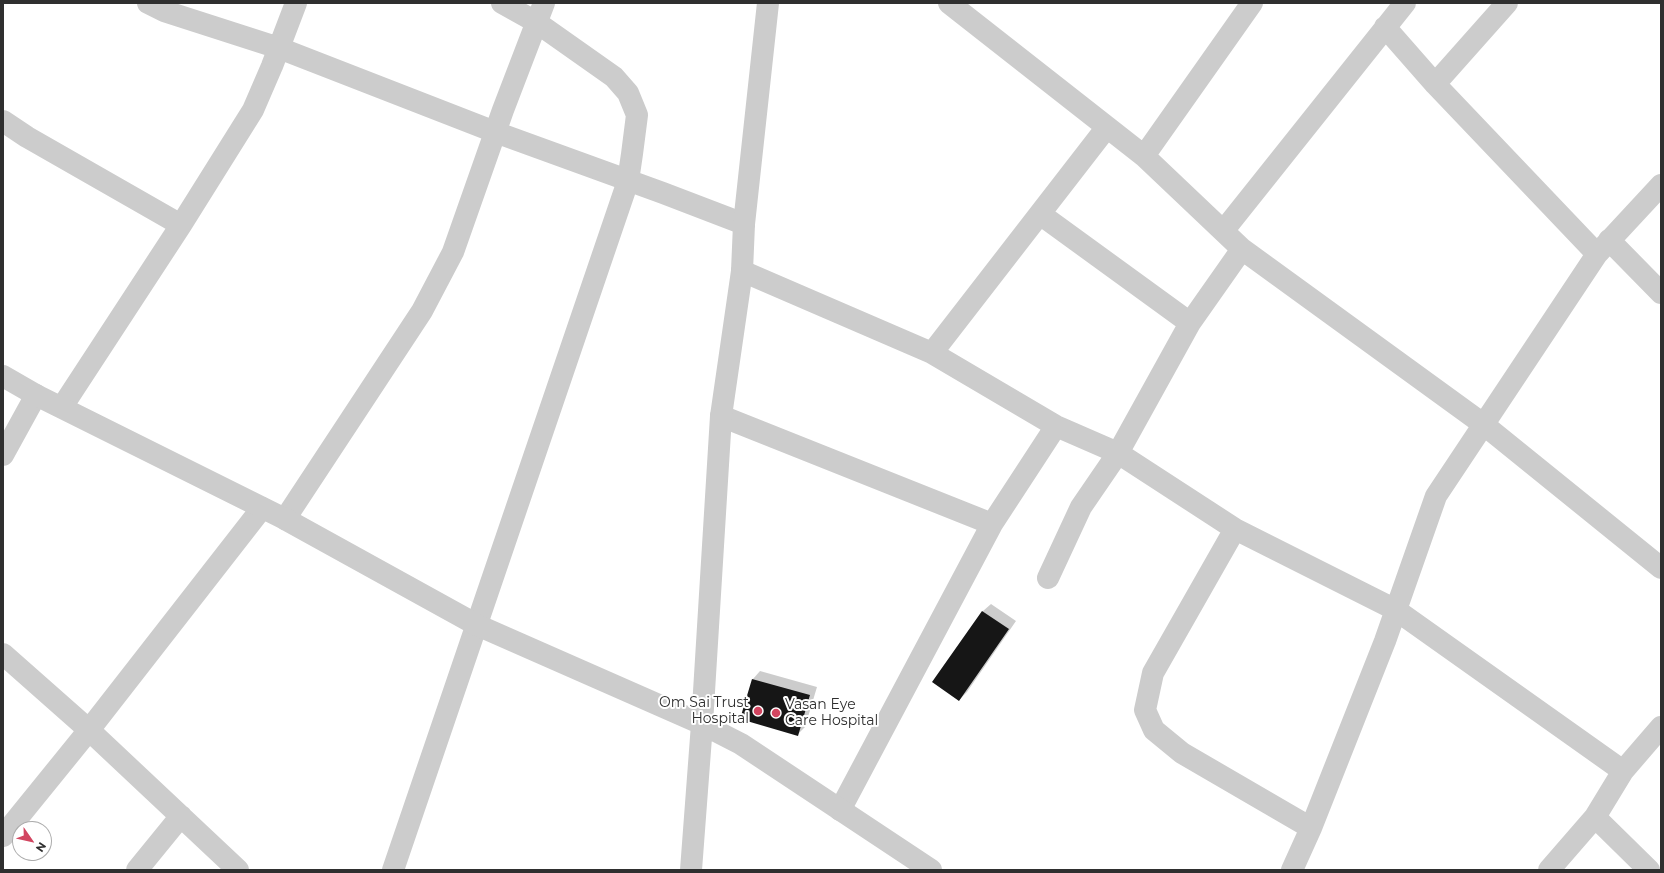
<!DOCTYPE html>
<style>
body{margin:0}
#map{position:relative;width:1664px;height:873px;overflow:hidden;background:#fff;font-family:Montserrat,sans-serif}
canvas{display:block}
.frame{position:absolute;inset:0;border:4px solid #2f2f2f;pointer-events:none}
.north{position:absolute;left:12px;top:821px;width:40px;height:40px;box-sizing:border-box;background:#fff;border:1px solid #acacac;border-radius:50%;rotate:124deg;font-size:11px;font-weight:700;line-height:16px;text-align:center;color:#2f2f2f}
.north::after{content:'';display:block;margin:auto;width:14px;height:18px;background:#d24560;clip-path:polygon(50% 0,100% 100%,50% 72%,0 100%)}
</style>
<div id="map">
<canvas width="1664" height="873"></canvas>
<div class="frame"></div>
<div class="north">N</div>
</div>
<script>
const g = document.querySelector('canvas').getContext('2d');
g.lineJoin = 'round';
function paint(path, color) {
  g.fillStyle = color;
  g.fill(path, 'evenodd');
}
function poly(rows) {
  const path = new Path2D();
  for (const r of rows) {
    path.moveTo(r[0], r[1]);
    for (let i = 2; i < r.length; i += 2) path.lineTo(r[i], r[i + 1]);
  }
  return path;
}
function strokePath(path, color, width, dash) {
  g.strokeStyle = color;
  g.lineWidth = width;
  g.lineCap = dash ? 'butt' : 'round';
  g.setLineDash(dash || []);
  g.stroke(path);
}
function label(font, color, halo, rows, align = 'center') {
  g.font = font + ' Montserrat,sans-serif';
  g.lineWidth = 4;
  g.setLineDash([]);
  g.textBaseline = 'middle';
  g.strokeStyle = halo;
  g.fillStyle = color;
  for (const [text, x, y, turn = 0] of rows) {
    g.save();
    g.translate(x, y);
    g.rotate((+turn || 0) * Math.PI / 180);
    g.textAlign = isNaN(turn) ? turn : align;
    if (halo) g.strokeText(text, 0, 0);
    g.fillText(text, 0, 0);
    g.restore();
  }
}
paint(poly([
 [991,604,1016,621,967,692,959,700,934,682,983,611],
 [760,671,817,687,805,727,797,735,741,718,753,679]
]), '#0003');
paint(poly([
 [982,611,1009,629,959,701,932,682],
 [752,679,810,695,798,736,740,719]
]), '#161616');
strokePath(poly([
 [148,3,164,11,279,48,495,132,663,193,744,224],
 [949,3,1144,156,1242,249,1483,424,1661,568],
 [1385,27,1435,84,1597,254],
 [1435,84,1507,3],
 [3,121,27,137,181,225],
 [1144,156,1252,3],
 [1040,214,1190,323],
 [1224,230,1405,3],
 [1609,240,1661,293],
 [742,271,932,353,1056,426,1118,453,1235,529,1396,610,1623,771],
 [932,353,1107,127],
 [62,407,181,225,253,110,272,66,296,3],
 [721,416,992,524],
 [3,455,36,395],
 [285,519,422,311,453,252,503,110,544,3],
 [1235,529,1153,673,1145,710,1154,730,1182,753,1311,828],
 [1048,578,1081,507,1118,453,1190,323,1242,249],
 [3,654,89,730,238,870],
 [840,810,992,524,1056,426],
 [1595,817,1649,870],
 [3,836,89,730,262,508],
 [137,870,181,816],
 [393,870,628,181,632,154,637,115,628,93,614,77,536,22,502,3],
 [1292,870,1311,828,1385,641,1436,496,1597,254,1661,185],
 [1549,870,1595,817,1623,771,1661,727]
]), '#ccc', 22);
strokePath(poly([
 [3,376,36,395,285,519,477,625,702,724,741,744,931,870],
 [691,870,702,724,721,416,742,271,744,224,768,3]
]), '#ccc', 22);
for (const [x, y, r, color] of [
 [758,711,5,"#d24560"],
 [776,713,5,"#d24560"]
]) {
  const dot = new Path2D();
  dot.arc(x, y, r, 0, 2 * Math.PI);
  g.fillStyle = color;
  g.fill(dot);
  strokePath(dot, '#fff', 1.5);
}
label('14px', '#2f2f2f', '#fff', [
 ["Om Sai Trust",749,703],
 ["Hospital",749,719],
 ["Vasan Eye",785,705,"left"],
 ["Care Hospital",785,721,"left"]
], 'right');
</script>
